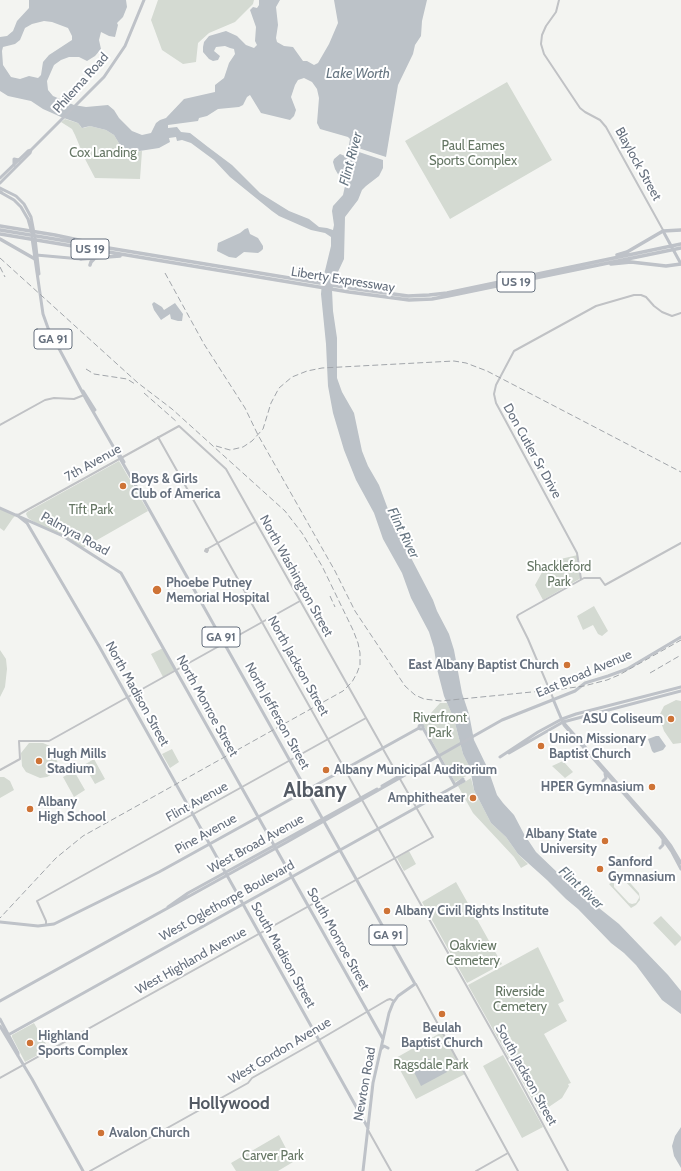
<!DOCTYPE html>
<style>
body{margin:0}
canvas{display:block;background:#f3f4f1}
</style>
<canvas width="681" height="1171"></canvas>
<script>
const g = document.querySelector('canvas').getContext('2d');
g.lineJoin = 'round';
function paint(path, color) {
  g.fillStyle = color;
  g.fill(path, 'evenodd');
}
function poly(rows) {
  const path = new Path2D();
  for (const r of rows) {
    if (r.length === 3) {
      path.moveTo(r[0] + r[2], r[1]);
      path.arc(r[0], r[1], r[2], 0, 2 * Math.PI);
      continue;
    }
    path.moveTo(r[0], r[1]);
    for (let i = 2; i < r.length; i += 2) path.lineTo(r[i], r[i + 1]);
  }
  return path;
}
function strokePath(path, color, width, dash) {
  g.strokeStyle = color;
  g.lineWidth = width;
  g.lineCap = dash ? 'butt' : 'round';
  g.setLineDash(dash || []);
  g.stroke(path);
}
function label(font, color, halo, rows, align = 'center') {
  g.font = font + ' Cabin,sans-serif';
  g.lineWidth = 4;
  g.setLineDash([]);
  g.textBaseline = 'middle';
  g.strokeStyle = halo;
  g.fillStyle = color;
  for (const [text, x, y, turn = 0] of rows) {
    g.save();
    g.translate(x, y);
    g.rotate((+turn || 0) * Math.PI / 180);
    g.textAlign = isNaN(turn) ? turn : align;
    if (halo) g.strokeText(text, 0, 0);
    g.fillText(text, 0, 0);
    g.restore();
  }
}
paint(poly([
 [158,0,254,0,253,4,235,22,209,33,198,43,196,62,183,64,162,50,151,20],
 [507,82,552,160,450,219,405,141],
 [65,119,78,123,81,127,84,128,90,126,106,130,114,135,120,145,125,149,133,152,142,151,140,179,95,178,85,159,75,135,72,129,61,122],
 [119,461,148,511,83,548,63,536,39,525,28,518,26,514,27,512],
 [0,508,16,515,13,518,4,531,0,528],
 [578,555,581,578,543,600,535,585,546,565,556,560],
 [594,606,608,631,602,636,598,634,593,625,583,630,577,616],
 [163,648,175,670,163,677,151,654],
 [0,650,6,659,7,669,5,687,0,697],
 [676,700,681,701,681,743,673,744,664,731,659,716,664,706],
 [440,703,447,703,448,705,454,719,463,754,470,768,470,774,455,782,422,723],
 [29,743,43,743,50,746,55,754,54,755,58,763,56,772,47,777,40,778,26,772,22,766,21,753],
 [172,749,179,762,170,768,162,754],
 [94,759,105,779,95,784,84,765],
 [563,761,573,772,565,778,552,766],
 [74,771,85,790,74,797,63,777],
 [0,777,4,777,10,781,14,790,0,798],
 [471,778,474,790,491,823,506,837,518,854,528,864,521,868,514,857,473,813,458,786],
 [409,851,416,864,404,871,397,858],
 [619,875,625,877,639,893,640,900,636,905,631,908,609,884,611,883,614,877],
 [620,877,623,879,639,896,639,898,636,903,632,904,629,903,614,887,614,880,617,878],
 [456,882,502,964,467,983,422,902],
 [661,916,681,937,681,940,675,946,653,923],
 [538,947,564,1001,558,1004,567,1021,544,1034,571,1083,568,1084,569,1086,562,1098,540,1113,468,985],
 [34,1023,49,1049,25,1062,12,1037,12,1035],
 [442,1032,465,1074,416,1099,394,1059],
 [503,1055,543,1127,522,1138,483,1066],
 [279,1135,293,1162,278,1171,236,1171,231,1163]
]), '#d4dad2');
paint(poly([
 [29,0,126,0,127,7,123,17,117,23,118,25,115,37,109,36,101,32,99,40,101,49,95,56,87,61,79,57,69,57,61,60,54,65,47,81,48,90,53,96,74,105,86,107,108,105,114,110,119,118,132,131,142,135,151,133,156,123,160,120,166,118,184,99,215,92,215,85,224,78,229,63,235,54,234,49,230,48,225,46,216,47,214,51,220,56,218,60,213,61,209,59,203,52,203,47,204,42,209,36,226,31,237,36,246,45,254,48,257,45,255,41,256,27,250,10,253,7,257,8,259,5,259,0,280,0,276,7,278,25,276,38,277,42,284,46,293,47,303,61,307,61,314,65,318,63,329,44,338,23,334,0,427,0,422,21,421,36,415,45,413,54,398,85,386,157,349,145,350,139,348,137,320,129,317,123,319,98,317,89,312,82,304,78,298,80,295,85,291,97,296,110,294,116,290,120,261,113,250,95,247,97,243,105,239,107,218,109,207,116,199,118,198,121,168,125,168,128,177,127,181,132,190,133,208,147,232,165,260,193,289,211,309,219,319,227,327,228,333,230,334,225,332,211,333,206,343,195,345,186,343,178,339,176,335,169,333,162,334,159,340,154,345,156,347,151,355,153,356,151,383,160,383,168,379,176,366,186,362,190,358,200,345,217,344,259,337,274,332,290,333,311,337,338,337,378,342,392,354,413,362,451,368,466,379,485,392,520,399,528,408,552,433,600,437,611,449,634,454,650,462,693,469,714,474,740,488,769,497,795,503,803,514,815,524,834,536,852,559,874,569,880,579,892,619,924,668,975,681,991,681,1014,662,1000,636,965,624,953,611,943,578,909,566,899,547,880,518,854,506,837,491,823,474,790,470,768,463,754,454,719,444,696,437,669,434,648,429,632,411,598,402,573,383,539,374,513,356,480,344,450,333,413,328,386,326,344,321,294,322,283,331,246,331,237,325,233,311,230,279,216,272,211,230,177,214,160,191,143,182,140,177,141,176,137,169,138,170,142,159,148,133,152,127,150,120,145,114,135,106,130,90,126,82,128,78,123,61,117,43,109,31,101,8,96,0,91,0,37,7,36,13,31,17,21,29,8],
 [44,21,52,22,68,28,72,36,72,40,49,55,43,62,41,75,38,78,29,76,20,79,11,77,3,65,2,51,3,47,15,44,20,40,25,28,32,24],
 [248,228,250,234,258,238,263,246,263,249,261,251,258,253,244,252,236,258,229,257,217,251,218,243,240,233,245,229],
 [154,302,162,307,164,310,175,303,183,314,182,321,178,321,171,319,170,314,161,320,154,310,152,304],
 [656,736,659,736,666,746,663,750,654,753,652,751,648,739],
 [429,1059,443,1066,447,1072,421,1086,412,1068,425,1060],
 [681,1127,681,1168,674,1156,672,1146,675,1136]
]), '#bcc2c8');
strokePath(poly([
 [559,0,556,12,546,26,542,35,541,44,544,54,580,108,585,112,600,120,606,127,663,230],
 [0,425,45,400,54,398,74,399,84,395],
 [158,437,515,1072,568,1171],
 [18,515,179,426,226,469,383,748],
 [206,549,208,550,207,552,205,551,206,549],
 [207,549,255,522],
 [581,579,577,553,496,403,494,394,496,385,514,351,596,306,634,295,641,295,646,297,654,306,662,312,672,316,681,313],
 [553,698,528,639,517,617,518,615,584,578,600,578,605,585,681,543],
 [0,770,20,759,19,741,49,741,300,601],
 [46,924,46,921,37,901,366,718],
 [416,984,518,1171],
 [0,1078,433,837,383,749],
 [368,1130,391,1171],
 [90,1171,248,1083,252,1078,319,1040,387,1000,390,999,394,1001],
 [476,1171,508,1153]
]), '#c0c2c5', 2);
strokePath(poly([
 [14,165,14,159,19,160],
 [0,178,28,151,31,150,104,77,125,46,144,0],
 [0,183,30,153,31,150],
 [0,188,16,196,24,204,31,217,34,233],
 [0,192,14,200,21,207,28,219,32,233],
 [663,231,681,264],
 [32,238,43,314,48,328,87,401,140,493,415,984,398,996,393,1003,389,1013,373,1083,363,1171],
 [35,238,39,274],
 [36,255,81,259],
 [83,391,95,410],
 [118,452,124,462],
 [0,508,63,536,121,573,383,1039],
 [17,515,27,523,99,646,368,1128],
 [553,699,564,725,660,835,672,852,681,869],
 [563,722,661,833,671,846,681,863],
 [421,727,2],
 [423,728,455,785],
 [509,753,563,722,681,691],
 [578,753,588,755],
 [500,757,538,732,562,719,576,714,681,687],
 [603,781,606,778,605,774],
 [455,785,463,779],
 [382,786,401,775],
 [660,848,663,845,663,840],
 [168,907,188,893,377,789],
 [0,922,38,926,54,924,159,872,419,728],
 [0,1001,287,842,502,720,575,691,585,683,608,676,627,669,681,637],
 [0,1019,18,1053,18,1056],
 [0,1026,32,1079,83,1171],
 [8,1035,464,781],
 [381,1049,384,1046,388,1048]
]), '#bec2c8', 3);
strokePath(poly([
 [0,192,1,192],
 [0,226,55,235,102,245],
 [0,230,350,288,408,296,429,295,447,293,681,244],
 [0,234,349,292,409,300,432,299,448,296,681,248],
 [0,239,35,259],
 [617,255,627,252,663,231,681,230],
 [81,259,120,256],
 [611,264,631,262,666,266,681,264],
 [90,265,91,262,94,259]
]), '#bec2c8', 3.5);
strokePath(poly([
 [0,258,138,383,172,409,285,511,302,533,322,566,353,630,358,643,360,653,360,665,357,673,352,682,343,691,83,836,56,858,0,918],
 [0,267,5,277],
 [165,273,204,344,245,408,258,435,335,571,355,611,405,686,415,695,424,699,441,701,562,689,584,686,607,680,619,675,681,640],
 [86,369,94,374,127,379,135,384],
 [144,393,177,422],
 [216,446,230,450,243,447,252,441,263,429,271,403,279,388,292,377,307,371,322,368,454,361,466,363,487,371,681,472],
 [330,596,335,607],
 [650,673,681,655]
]), '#a1a5aa', 1, [6, 3]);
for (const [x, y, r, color] of [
 [123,486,4,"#ce7336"],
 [157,590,5,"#ce7336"],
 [567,665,4,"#ce7336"],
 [671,719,4,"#ce7336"],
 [541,746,4,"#ce7336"],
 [39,761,4,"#ce7336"],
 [326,770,4,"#ce7336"],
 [652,787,4,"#ce7336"],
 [473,798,4,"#ce7336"],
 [30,809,4,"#ce7336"],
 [605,841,4,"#ce7336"],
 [600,869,4,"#ce7336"],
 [387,911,4,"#ce7336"],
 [442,1014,4,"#ce7336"],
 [30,1043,4,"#ce7336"],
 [101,1133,4,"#ce7336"]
]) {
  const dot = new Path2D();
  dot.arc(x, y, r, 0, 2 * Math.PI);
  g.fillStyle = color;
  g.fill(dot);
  strokePath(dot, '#fff', 1.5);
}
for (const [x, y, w] of [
 [90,249,38],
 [516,282,38],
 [53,339,38],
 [221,637,38],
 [388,935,38]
]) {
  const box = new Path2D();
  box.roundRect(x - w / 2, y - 10, w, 20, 3);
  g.fillStyle = '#fff';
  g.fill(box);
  strokePath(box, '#66707e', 1);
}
label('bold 12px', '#66707e', null, [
 ["US 19",90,249],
 ["US 19",516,282],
 ["GA 91",53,339],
 ["GA 91",221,637],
 ["GA 91",388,935]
]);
label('13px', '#66707e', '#fff', [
 ["Philema Road",81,83,-48],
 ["Blaylock Street",638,164,61],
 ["Liberty Expressway",343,280,9],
 ["Don Cutler Sr Drive",532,451,61],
 ["7th Avenue",93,463,-29],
 ["Palmyra Road",75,534,29],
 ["North Washington Street",296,576,61],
 ["North Jackson Street",298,666,61],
 ["East Broad Avenue",584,674,-23],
 ["North Madison Street",137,694,61],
 ["North Monroe Street",207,706,61],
 ["North Jefferson Street",277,716,61],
 ["Flint Avenue",197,802,-29],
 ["Pine Avenue",206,834,-29],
 ["West Broad Avenue",256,844,-29],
 ["West Oglethorpe Boulevard",227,901,-29],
 ["South Monroe Street",338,939,61],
 ["South Madison Street",283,955,61],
 ["West Highland Avenue",191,961,-29],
 ["West Gordon Avenue",280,1051,-31],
 ["South Jackson Street",526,1075,61],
 ["Newton Road",365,1084,-80]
]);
label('13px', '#657664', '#fff', [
 ["Paul Eames",473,146],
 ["Sports Complex",473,161],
 ["Cox Landing",103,153],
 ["Tift Park",91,510],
 ["Shackleford",559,567],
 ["Park",559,582],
 ["Riverfront",440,718],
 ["Park",440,733],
 ["Oakview",473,946],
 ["Cemetery",473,961],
 ["Riverside",520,992],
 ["Cemetery",520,1007],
 ["Ragsdale Park",431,1065],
 ["Carver Park",273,1156]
]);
label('bold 13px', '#66707e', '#fff', [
 ["Boys & Girls",131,479],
 ["Club of America",131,494],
 ["Phoebe Putney",166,583],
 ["Memorial Hospital",166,598],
 ["East Albany Baptist Church",559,665,"right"],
 ["ASU Coliseum",663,719,"right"],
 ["Union Missionary",549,739],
 ["Baptist Church",549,754],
 ["Hugh Mills",47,754],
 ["Stadium",47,769],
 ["Albany Municipal Auditorium",334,770],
 ["HPER Gymnasium",644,787,"right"],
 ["Amphitheater",465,798,"right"],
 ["Albany",38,802],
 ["High School",38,817],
 ["Albany State",597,834,"right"],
 ["University",597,849,"right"],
 ["Sanford",608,862],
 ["Gymnasium",608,877],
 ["Albany Civil Rights Institute",395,911],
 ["Beulah",442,1028,"center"],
 ["Baptist Church",442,1043,"center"],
 ["Highland",38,1036],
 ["Sports Complex",38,1051],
 ["Avalon Church",109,1133]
], 'left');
label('italic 14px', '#677682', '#fff', [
 ["Lake Worth",358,74],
 ["Flint River",351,159,-75],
 ["Flint River",403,533,64],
 ["Flint River",581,888,43]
]);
label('bold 17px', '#535a64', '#fff', [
 ["Hollywood",229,1104]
]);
label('bold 21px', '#535a64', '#fff', [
 ["Albany",315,791]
]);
</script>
